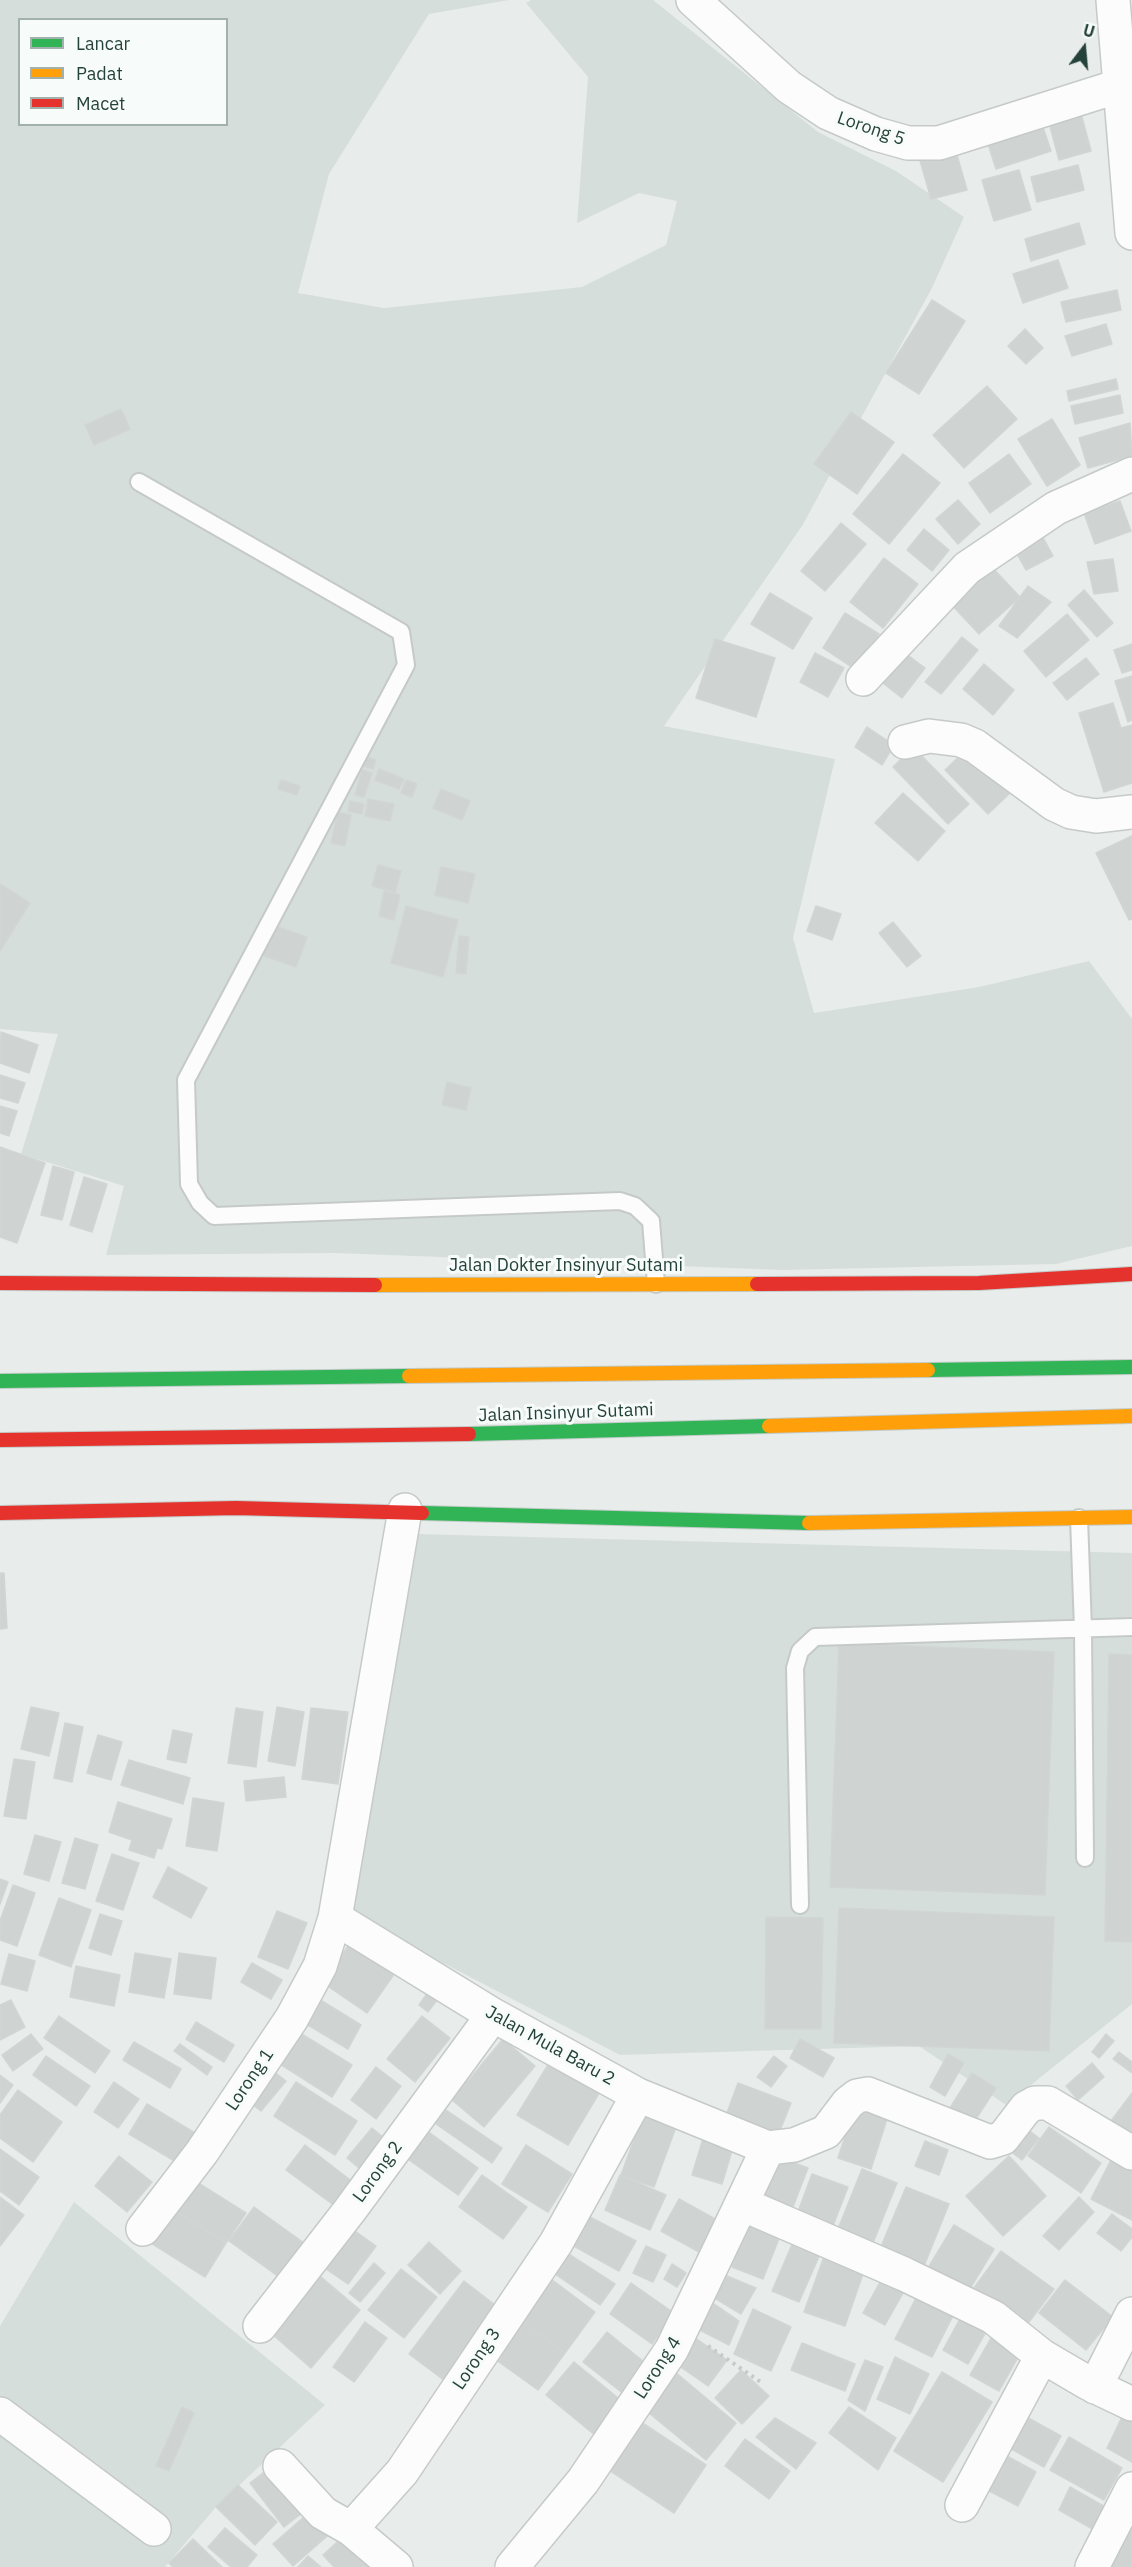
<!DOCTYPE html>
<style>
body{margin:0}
#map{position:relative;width:1132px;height:2567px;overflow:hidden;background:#e8edeb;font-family:"IBM Plex Sans",sans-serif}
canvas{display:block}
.legend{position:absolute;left:18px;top:18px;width:210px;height:108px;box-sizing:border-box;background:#f7fbf9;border:2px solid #a3b1ad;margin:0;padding:8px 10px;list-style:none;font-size:18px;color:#24423a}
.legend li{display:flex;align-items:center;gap:12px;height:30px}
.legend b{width:30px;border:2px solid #a3b1ad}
.north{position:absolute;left:1054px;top:18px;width:60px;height:60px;-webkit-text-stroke:4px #f7fbf9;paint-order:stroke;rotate:16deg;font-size:16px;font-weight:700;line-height:24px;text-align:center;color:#24423a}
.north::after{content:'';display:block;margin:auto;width:21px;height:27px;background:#24423a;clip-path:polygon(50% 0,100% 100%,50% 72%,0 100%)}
</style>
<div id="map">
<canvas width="1132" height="2567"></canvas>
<ul class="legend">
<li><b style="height:8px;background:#30b455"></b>Lancar</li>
<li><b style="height:8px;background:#ff9f0a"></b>Padat</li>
<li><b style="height:8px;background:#e5322d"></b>Macet</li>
</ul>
<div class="north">U</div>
</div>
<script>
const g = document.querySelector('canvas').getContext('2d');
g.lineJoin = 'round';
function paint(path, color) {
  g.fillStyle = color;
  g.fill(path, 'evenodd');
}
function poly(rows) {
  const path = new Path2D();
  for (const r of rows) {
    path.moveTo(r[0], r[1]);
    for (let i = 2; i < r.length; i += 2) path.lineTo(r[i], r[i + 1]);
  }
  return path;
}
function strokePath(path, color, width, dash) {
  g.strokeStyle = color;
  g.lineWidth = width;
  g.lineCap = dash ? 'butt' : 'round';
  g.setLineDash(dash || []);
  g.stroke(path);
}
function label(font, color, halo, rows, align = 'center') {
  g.font = font + ' "IBM Plex Sans",sans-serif';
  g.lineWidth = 6;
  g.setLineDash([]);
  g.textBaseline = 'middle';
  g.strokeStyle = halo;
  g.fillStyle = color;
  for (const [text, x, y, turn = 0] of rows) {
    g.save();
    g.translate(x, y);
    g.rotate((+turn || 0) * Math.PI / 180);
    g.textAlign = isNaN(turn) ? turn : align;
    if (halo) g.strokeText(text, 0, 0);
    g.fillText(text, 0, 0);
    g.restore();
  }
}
paint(poly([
 [0,0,509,0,429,14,329,174,298,293,384,308,582,287,666,245,677,201,639,193,577,223,588,77,526,3,531,0,653,0,818,132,896,171,964,217,932,288,802,526,664,726,835,759,793,938,814,1013,979,987,1089,961,1132,1019,1132,1246,1056,1264,782,1270,335,1253,106,1255,124,1186,21,1154,58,1034,0,1029],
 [20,20,226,20,226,124,20,124],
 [418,1534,1132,1553,1132,2004,1006,2105,919,2046,620,2055,349,1914],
 [74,2202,325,2405,216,2507,165,2567,0,2567,0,2326]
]), '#d6dedb');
const building = poly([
 [1079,106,1091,151,1059,160,1047,115,1079,106],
 [1042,124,1051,151,996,169,987,141,1042,124],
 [955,148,967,190,931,199,919,157,955,148],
 [1078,165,1084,190,1037,202,1031,177,1078,165],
 [1019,170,1031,210,994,221,982,180,1019,170],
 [1079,223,1085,244,1031,261,1025,239,1079,223],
 [1058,260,1068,288,1023,303,1013,274,1058,260],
 [1117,290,1121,310,1066,322,1061,302,1117,290],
 [932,300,965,321,919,394,886,373,932,300],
 [1106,324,1112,344,1072,356,1065,336,1106,324],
 [1025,329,1043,348,1026,364,1008,346,1025,329],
 [1116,379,1118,389,1069,401,1067,391,1116,379],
 [987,386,1017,419,964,468,933,435,987,386],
 [1120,395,1123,413,1075,424,1071,406,1120,395],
 [121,409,130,429,94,445,85,425,121,409],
 [851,412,894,442,857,494,814,464,851,412],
 [1052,419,1080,465,1047,486,1018,439,1052,419],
 [1130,423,1132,456,1088,468,1079,438,1130,423],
 [903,454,940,483,889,544,853,514,903,454],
 [1009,454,1031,484,990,513,969,483,1009,454],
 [958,500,980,524,958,544,936,519,958,500],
 [1120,501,1131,531,1095,544,1084,513,1120,501],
 [841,523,866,544,825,591,801,571,841,523],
 [924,529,949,550,932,571,907,550,924,529],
 [1039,530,1053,556,1026,570,1012,545,1039,530],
 [884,558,918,584,883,628,850,602,884,558],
 [1113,559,1118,591,1094,594,1087,562,1113,559],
 [988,563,1020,597,979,634,948,601,988,563],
 [1028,586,1051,602,1017,638,999,626,1028,586],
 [1084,590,1113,623,1097,637,1068,605,1084,590],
 [770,593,812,618,793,649,751,624,770,593],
 [845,613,879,634,856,670,823,648,845,613],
 [1067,614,1089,640,1046,677,1024,651,1067,614],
 [962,637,978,650,941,694,925,682,962,637],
 [715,639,775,658,756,717,696,698,715,639],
 [1132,644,1132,670,1122,673,1114,650,1132,644],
 [901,650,925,668,902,698,879,680,901,650],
 [815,653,844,668,828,697,800,682,815,653],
 [1086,658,1099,674,1067,700,1053,683,1086,658],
 [984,664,1014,690,993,715,963,689,984,664],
 [1132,676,1132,720,1128,722,1115,681,1132,676],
 [1113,703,1121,728,1132,725,1132,783,1104,792,1079,713,1113,703],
 [867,727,894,745,882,765,855,747,867,727],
 [913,747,969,804,948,824,893,767,913,747],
 [967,749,1010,793,988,814,945,770,967,749],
 [367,757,376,760,373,769,364,766,367,757],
 [379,769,404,779,399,789,375,780,379,769],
 [362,770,372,773,364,797,355,795,362,770],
 [281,780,300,786,297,795,278,789,281,780],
 [406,780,417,784,412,797,401,793,406,780],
 [441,789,470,801,462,820,433,808,441,789],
 [903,793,945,831,918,861,875,823,903,793],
 [368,799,394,804,390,821,365,816,368,799],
 [350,801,364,804,362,814,348,811,350,801],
 [338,812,351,815,345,846,331,843,338,812],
 [1132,836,1132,919,1129,920,1096,853,1132,836],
 [378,865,401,871,395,892,372,886,378,865],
 [441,867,475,874,468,903,435,895,441,867],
 [0,884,30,903,0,951,0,884],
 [384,891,400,895,394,920,379,916,384,891],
 [406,906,458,920,443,977,391,963,406,906],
 [816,906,841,914,832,940,807,931,816,906],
 [893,922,921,956,907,967,879,933,893,922],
 [272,925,307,937,296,967,261,955,272,925],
 [459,936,469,937,466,974,456,973,459,936],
 [1,1032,38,1045,29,1073,0,1063,1,1032],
 [0,1075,25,1083,18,1103,0,1098,0,1075],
 [447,1082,471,1088,466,1110,442,1105,447,1082],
 [0,1106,17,1111,9,1136,0,1133,0,1106],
 [0,1147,45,1163,17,1243,0,1237,0,1147],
 [53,1166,74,1172,62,1220,41,1215,53,1166],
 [84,1177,107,1184,92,1232,70,1225,84,1177],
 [0,1573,4,1573,7,1628,0,1629,0,1573],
 [839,1643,1054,1652,1045,1895,830,1887,839,1643],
 [1109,1654,1132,1655,1132,1942,1105,1941,1109,1654],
 [31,1707,59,1713,49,1756,21,1749,31,1707],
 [277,1707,304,1712,295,1766,268,1761,277,1707],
 [236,1708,263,1712,256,1767,228,1763,236,1708],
 [311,1708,348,1712,338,1784,302,1779,311,1708],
 [65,1723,83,1727,72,1782,54,1778,65,1723],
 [173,1730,192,1734,186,1763,167,1759,173,1730],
 [98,1735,122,1742,111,1780,87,1773,98,1735],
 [14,1759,35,1762,26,1819,4,1816,14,1759],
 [129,1760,190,1778,183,1804,121,1785,129,1760],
 [284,1777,286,1797,246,1801,244,1781,284,1777],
 [193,1798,224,1803,217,1851,186,1846,193,1798],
 [118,1802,172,1819,162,1849,157,1848,154,1858,129,1850,132,1840,109,1832,118,1802],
 [35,1835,61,1842,49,1881,24,1874,35,1835],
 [75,1838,98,1845,85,1889,62,1883,75,1838],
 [112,1854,139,1863,123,1910,96,1901,112,1854],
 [168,1867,207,1888,191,1918,153,1897,168,1867],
 [0,1879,8,1882,0,1904,0,1879],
 [13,1885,35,1893,17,1946,0,1940,0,1921,13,1885],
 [59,1898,91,1910,71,1967,39,1955,59,1898],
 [839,1908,1054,1917,1049,2051,834,2043,839,1908],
 [277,1911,307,1923,288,1969,258,1957,277,1911],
 [100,1914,122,1921,111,1955,89,1948,100,1914],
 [766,1917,823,1918,821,2029,765,2029,766,1917],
 [352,1940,397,1970,367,2013,323,1983,352,1940],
 [135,1953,171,1959,164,1998,129,1992,135,1953],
 [179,1953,216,1958,211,1999,174,1994,179,1953],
 [9,1954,35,1961,27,1991,1,1984,9,1954],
 [252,1963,282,1980,271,1999,241,1982,252,1963],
 [76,1966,120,1975,114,2006,70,1997,76,1966],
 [433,1985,443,1992,428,2012,419,2005,433,1985],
 [11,2000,25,2027,0,2040,0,2005,11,2000],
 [322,2001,361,2025,348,2049,308,2025,322,2001],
 [59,2016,110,2051,95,2073,44,2038,59,2016],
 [422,2016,450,2038,415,2082,387,2059,422,2016],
 [196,2022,234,2045,224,2062,186,2039,196,2022],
 [300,2033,352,2065,332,2097,280,2064,300,2033],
 [31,2034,43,2049,13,2071,2,2055,31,2034],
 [1106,2034,1114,2041,1099,2058,1092,2052,1106,2034],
 [503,2039,535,2066,484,2127,452,2100,503,2039],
 [800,2039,834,2058,823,2077,790,2058,800,2039],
 [134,2042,181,2069,170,2088,123,2060,134,2042],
 [180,2044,212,2067,207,2075,174,2051,180,2044],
 [1119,2052,1132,2062,1132,2073,1113,2059,1119,2052],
 [948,2054,964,2063,945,2096,930,2087,948,2054],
 [46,2056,90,2086,76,2106,33,2075,46,2056],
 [774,2056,787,2066,771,2087,757,2077,774,2056],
 [551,2060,601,2090,568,2145,517,2115,551,2060],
 [1092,2063,1104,2077,1078,2100,1066,2086,1092,2063],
 [376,2067,401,2086,376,2119,351,2100,376,2067],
 [273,2071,286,2081,261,2111,249,2102,273,2071],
 [972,2073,996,2088,974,2122,950,2108,972,2073],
 [0,2075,13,2085,0,2103,0,2075],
 [114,2082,139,2099,118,2128,94,2112,114,2082],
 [296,2082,357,2121,335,2155,274,2116,296,2082],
 [738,2083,791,2103,777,2138,725,2118,738,2083],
 [18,2090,62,2122,33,2162,0,2138,0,2115,18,2090],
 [1132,2093,1132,2135,1108,2125,1132,2093],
 [147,2104,195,2133,178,2163,129,2134,147,2104],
 [855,2105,888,2116,871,2169,838,2158,855,2105],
 [446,2110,502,2148,492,2163,436,2124,446,2110],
 [643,2115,676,2127,654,2187,621,2175,643,2115],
 [1019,2123,1039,2138,1022,2160,1002,2145,1019,2123],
 [1049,2127,1101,2163,1081,2193,1028,2156,1049,2127],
 [372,2128,384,2138,359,2168,347,2158,372,2128],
 [426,2130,478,2168,458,2195,405,2157,426,2130],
 [704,2135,734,2144,722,2184,692,2175,704,2135],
 [925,2141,948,2150,939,2175,915,2166,925,2141],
 [305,2145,358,2186,339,2209,286,2170,305,2145],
 [526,2145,572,2174,548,2212,502,2184,526,2145],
 [0,2149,39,2177,19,2205,0,2191,0,2149],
 [773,2155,808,2168,791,2212,757,2199,773,2155],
 [119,2156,152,2182,127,2212,95,2186,119,2156],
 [1009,2156,1046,2196,1003,2236,966,2196,1009,2156],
 [1113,2156,1132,2165,1132,2220,1091,2199,1113,2156],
 [862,2169,897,2183,873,2243,838,2229,862,2169],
 [812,2174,848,2187,831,2231,796,2217,812,2174],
 [482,2175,527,2207,503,2239,459,2207,482,2175],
 [620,2175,666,2195,650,2230,605,2210,620,2175],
 [192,2179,246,2213,226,2243,172,2209,192,2179],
 [906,2187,949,2204,924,2266,880,2249,906,2187],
 [0,2197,24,2215,0,2246,0,2197],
 [1079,2197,1094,2212,1059,2250,1043,2236,1079,2197],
 [679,2199,717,2220,699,2252,661,2231,679,2199],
 [254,2207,311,2248,286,2282,229,2241,254,2207],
 [172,2209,226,2243,205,2277,151,2243,172,2209],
 [1112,2214,1132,2229,1132,2237,1121,2251,1097,2233,1112,2214],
 [586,2215,636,2241,619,2271,570,2244,586,2215],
 [749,2223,780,2236,763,2279,732,2267,749,2223],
 [954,2225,994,2249,968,2292,928,2268,954,2225],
 [348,2226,376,2246,348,2284,320,2265,348,2226],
 [794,2240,821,2252,799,2302,772,2291,794,2240],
 [429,2242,461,2271,440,2294,408,2265,429,2242],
 [646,2246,666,2255,653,2282,633,2273,646,2246],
 [1001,2251,1054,2289,1026,2326,974,2288,1001,2251],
 [567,2253,615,2284,600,2305,555,2274,567,2253],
 [825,2254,865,2268,845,2326,804,2312,825,2254],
 [374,2263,385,2273,360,2302,349,2293,374,2263],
 [672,2264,686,2273,677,2287,664,2279,672,2264],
 [401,2269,437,2297,404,2338,368,2310,401,2269],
 [314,2271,360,2310,311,2368,265,2328,314,2271],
 [543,2273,595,2312,565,2353,513,2315,543,2273],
 [885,2273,907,2286,885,2325,863,2313,885,2273],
 [722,2274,756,2288,741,2314,713,2297,722,2274],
 [1065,2280,1113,2317,1086,2350,1039,2313,1065,2280],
 [464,2281,499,2308,445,2381,409,2354,464,2281],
 [631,2283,674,2313,652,2344,610,2314,631,2283],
 [918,2294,955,2312,932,2357,895,2339,918,2294],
 [707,2299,739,2321,729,2345,694,2327,707,2299],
 [753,2309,791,2327,771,2371,734,2354,753,2309],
 [513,2315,565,2353,538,2390,485,2352,513,2315],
 [962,2315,987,2330,968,2364,943,2350,962,2315],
 [365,2322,387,2338,354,2382,333,2367,365,2322],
 [607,2332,649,2366,625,2395,583,2362,607,2332],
 [691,2335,727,2360,708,2386,672,2361,691,2335],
 [991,2338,1020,2354,999,2391,970,2375,991,2338],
 [802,2343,855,2364,845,2391,791,2370,802,2343],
 [895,2357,929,2374,910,2414,877,2399,895,2357],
 [865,2360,883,2367,865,2411,848,2400,865,2360],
 [574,2362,623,2402,596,2436,546,2395,574,2362],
 [669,2367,736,2423,706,2460,638,2404,669,2367],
 [741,2370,769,2396,742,2424,715,2398,741,2370],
 [942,2372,992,2402,943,2482,894,2451,942,2372],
 [182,2407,194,2413,169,2471,156,2466,182,2407],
 [849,2407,896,2438,878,2470,829,2433,849,2407],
 [1021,2414,1061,2436,1044,2467,1004,2445,1021,2414],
 [1123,2415,1132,2418,1132,2462,1107,2448,1123,2415],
 [775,2418,816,2443,796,2469,756,2437,775,2418],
 [638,2420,706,2465,674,2513,606,2468,638,2420],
 [1069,2437,1122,2468,1104,2500,1050,2470,1069,2437],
 [745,2439,790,2471,769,2499,725,2466,745,2439],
 [996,2450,1036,2472,1018,2506,978,2485,996,2450],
 [276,2463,310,2507,284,2527,250,2483,276,2463],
 [238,2485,277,2522,255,2545,216,2507,238,2485],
 [1070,2487,1107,2508,1096,2531,1059,2510,1070,2487],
 [313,2509,333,2531,293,2566,273,2544,313,2509],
 [1132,2510,1132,2567,1102,2567,1132,2510],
 [225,2528,257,2555,247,2567,231,2567,208,2547,225,2528],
 [348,2532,380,2567,334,2567,323,2555,348,2532],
 [193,2539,222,2567,173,2567,169,2563,193,2539],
 [308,2556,321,2567,298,2567,308,2556]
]);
paint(building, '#cfd4d2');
strokePath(building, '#d1d6d4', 1.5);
const lane = poly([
 [139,482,401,632,406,665,186,1080,189,1184,200,1203,214,1216,620,1201,635,1206,651,1221,656,1284],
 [1079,1518,1083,1629,1085,1858],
 [800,1905,795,1668,800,1651,815,1637,1132,1627]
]);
const street = poly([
 [693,0,789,87,828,113,876,134,908,143,939,143,1119,86],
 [1113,0,1132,233],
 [863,679,967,568,1056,508,1132,474],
 [905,742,929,736,961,740,975,746,1054,804,1071,812,1096,816,1132,812],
 [405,1510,335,1918,493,2015,638,2095,768,2148,794,2145,826,2132,848,2103,857,2096,868,2094,990,2142,1003,2138,1026,2108,1035,2103,1048,2103,1132,2153],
 [742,2204,904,2274,993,2317,1042,2356,1088,2383,1132,2404],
 [143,2229,202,2152,292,2018,320,1966,335,1918],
 [260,2326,350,2210,493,2015],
 [1095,2387,1132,2314],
 [0,2414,154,2529],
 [280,2466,323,2513,351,2529,402,2472,556,2243,638,2095],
 [962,2505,1042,2356],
 [351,2529,396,2567],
 [512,2567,583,2481,672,2349,768,2148],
 [1092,2567,1132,2489]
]);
const fast = poly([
 [928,1370,1132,1367],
 [0,1381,409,1376],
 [469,1434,769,1426],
 [422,1513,809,1523]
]);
const slow = poly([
 [375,1285,757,1284],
 [409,1376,928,1370],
 [769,1426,1132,1416],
 [809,1523,1132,1517]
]);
const jam = poly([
 [0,1283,375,1285],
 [757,1284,979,1283,1132,1274],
 [0,1440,469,1434],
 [0,1513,236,1508,422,1513]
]);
strokePath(lane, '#c5cac8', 20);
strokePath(street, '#c5cac8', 36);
strokePath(fast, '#c3cbc8', 16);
strokePath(slow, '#c3cbc8', 16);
strokePath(jam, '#c3cbc8', 16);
strokePath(poly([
 [708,2346,762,2383]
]), '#c3ccca', 4, [3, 4.5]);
strokePath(lane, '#fcfcfc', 16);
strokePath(street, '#fcfcfc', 33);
strokePath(fast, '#30b455', 14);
strokePath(slow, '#ff9f0a', 14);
strokePath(jam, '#e5322d', 14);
label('18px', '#24423a', '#f7fbf9', [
 ["Lorong 5",871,129,19],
 ["Jalan Dokter Insinyur Sutami",566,1266],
 ["Jalan Insinyur Sutami",566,1413,-2],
 ["Jalan Mula Baru 2",550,2046,29],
 ["Lorong 1",250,2080,-56],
 ["Lorong 2",378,2172,-54],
 ["Lorong 3",477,2359,-56],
 ["Lorong 4",658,2368,-57]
]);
</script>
